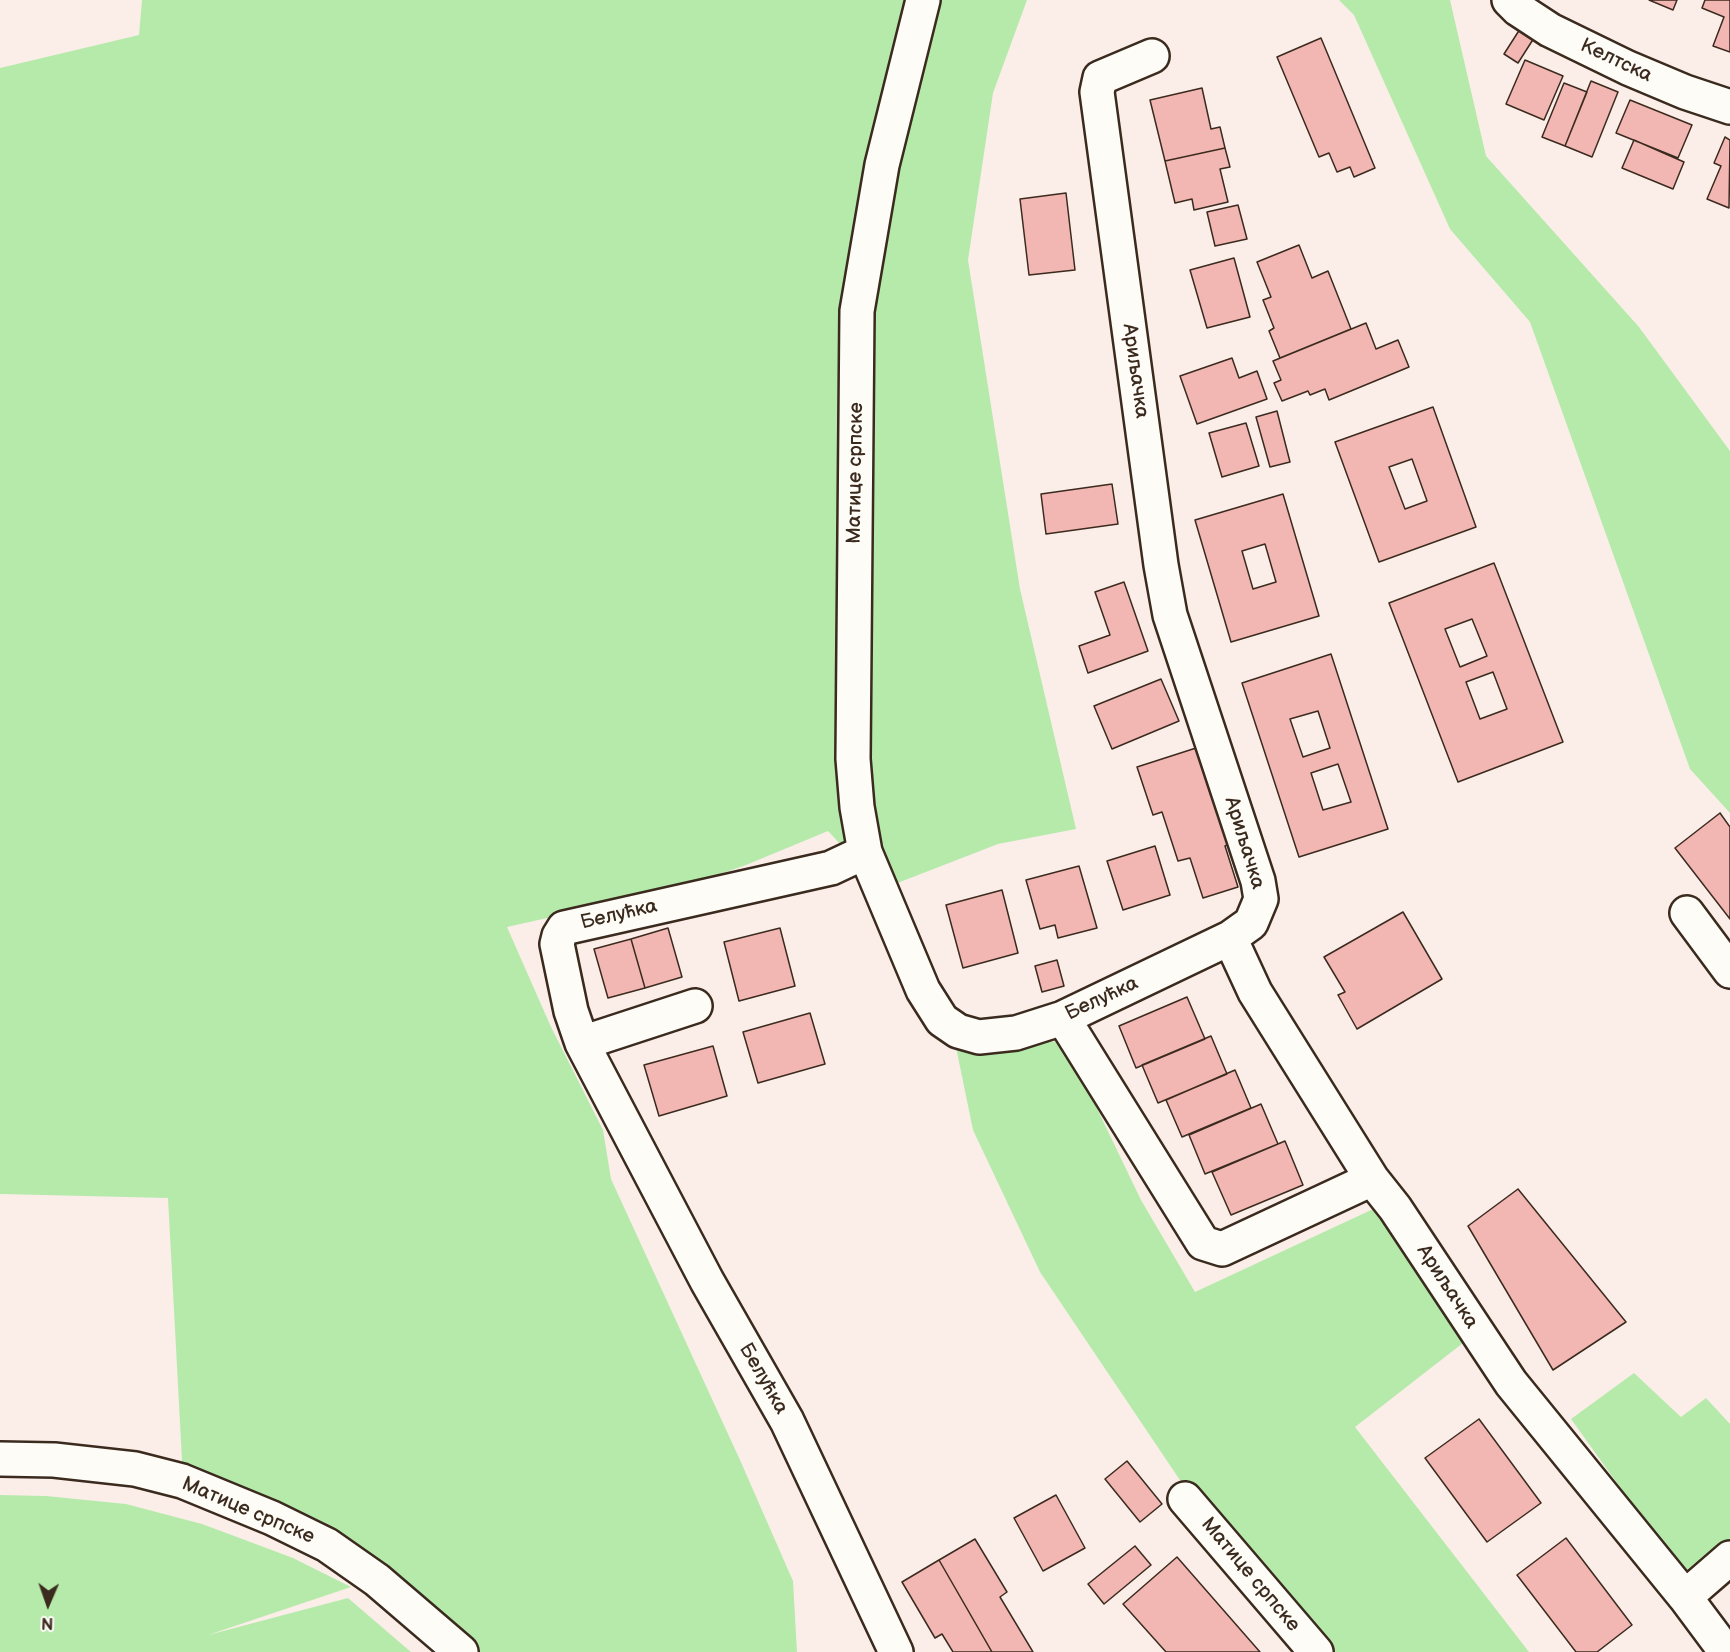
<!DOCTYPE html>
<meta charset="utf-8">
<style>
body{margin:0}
#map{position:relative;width:1730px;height:1652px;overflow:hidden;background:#fbeee9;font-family:"Balsamiq Sans",sans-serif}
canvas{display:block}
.north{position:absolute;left:18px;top:1574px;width:60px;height:60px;-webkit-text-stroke:4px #fdfcf7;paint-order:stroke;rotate:182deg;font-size:16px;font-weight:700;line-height:24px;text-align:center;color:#3b2a1e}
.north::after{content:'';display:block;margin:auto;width:21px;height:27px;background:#3b2a1e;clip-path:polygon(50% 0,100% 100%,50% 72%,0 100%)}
</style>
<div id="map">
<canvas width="1730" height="1652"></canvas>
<div class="north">N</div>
</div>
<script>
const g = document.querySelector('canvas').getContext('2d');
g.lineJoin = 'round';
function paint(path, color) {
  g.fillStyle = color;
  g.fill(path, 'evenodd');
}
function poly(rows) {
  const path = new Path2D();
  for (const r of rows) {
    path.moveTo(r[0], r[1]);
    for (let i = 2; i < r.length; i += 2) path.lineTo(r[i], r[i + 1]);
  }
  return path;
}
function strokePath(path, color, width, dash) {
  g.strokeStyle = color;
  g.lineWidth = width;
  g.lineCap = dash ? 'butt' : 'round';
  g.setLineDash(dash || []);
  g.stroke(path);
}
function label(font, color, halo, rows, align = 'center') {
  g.font = font + ' "Balsamiq Sans",sans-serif';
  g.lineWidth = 6;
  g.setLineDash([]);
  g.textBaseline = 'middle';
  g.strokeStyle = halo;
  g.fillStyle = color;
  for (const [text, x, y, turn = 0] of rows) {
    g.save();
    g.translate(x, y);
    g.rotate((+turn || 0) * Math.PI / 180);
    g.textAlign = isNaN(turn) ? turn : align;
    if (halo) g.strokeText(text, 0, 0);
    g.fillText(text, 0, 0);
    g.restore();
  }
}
paint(poly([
 [142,0,1027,0,993,93,968,260,1020,589,1076,829,998,844,882,889,828,831,746,865,677,889,507,927,551,1027,603,1130,611,1179,740,1460,793,1581,797,1652,469,1652,437,1623,183,1479,168,1198,0,1194,0,68,139,35],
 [1339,0,1450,0,1486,156,1639,327,1730,451,1730,813,1690,769,1530,322,1450,229,1354,15],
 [951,1023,989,1040,1065,1042,1141,1200,1195,1292,1384,1204,1472,1336,1355,1427,1529,1652,1335,1652,1194,1501,1040,1272,973,1130],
 [1634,1373,1681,1417,1706,1398,1730,1424,1730,1539,1690,1585,1571,1419],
 [0,1495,46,1496,126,1504,202,1524,245,1540,293,1558,351,1587,208,1635,348,1598,411,1652,0,1652]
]), '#b6eaab');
const building = poly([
 [1649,0,1677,0,1673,10,1649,0],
 [1705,0,1730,0,1730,52,1713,46,1724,17,1702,8,1705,0],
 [1520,29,1534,38,1518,63,1504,54,1520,29],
 [1321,38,1375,168,1354,177,1350,167,1337,172,1329,153,1319,157,1277,57,1321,38],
 [1525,60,1563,76,1544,120,1506,104,1525,60],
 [1591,81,1618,92,1592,157,1565,146,1591,81],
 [1564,83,1587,92,1565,146,1542,137,1564,83],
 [1202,88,1211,129,1220,127,1225,148,1165,161,1150,100,1202,88],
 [1630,100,1692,125,1678,158,1616,133,1630,100],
 [1725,137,1730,140,1729,208,1707,199,1721,166,1714,163,1725,137],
 [1634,140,1684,162,1673,189,1622,168,1634,140],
 [1225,148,1230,167,1220,169,1228,202,1194,210,1192,199,1175,203,1165,161,1225,148],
 [1066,193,1075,270,1029,275,1020,199,1066,193],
 [1238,205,1247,239,1215,246,1207,212,1238,205],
 [1299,245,1312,278,1328,271,1351,329,1280,358,1269,331,1274,328,1263,300,1271,297,1257,262,1299,245],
 [1234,258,1250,317,1207,328,1190,270,1234,258],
 [1366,323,1376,349,1398,340,1409,367,1329,400,1325,389,1310,395,1308,391,1282,401,1274,383,1281,380,1273,361,1366,323],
 [1232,358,1239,378,1257,371,1267,399,1197,424,1180,376,1232,358],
 [1433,407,1476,527,1379,562,1335,442,1433,407],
 [1412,459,1427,501,1405,509,1389,467,1412,459],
 [1277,411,1290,462,1270,467,1256,417,1277,411],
 [1246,423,1259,466,1222,477,1209,433,1246,423],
 [1112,484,1118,524,1046,534,1041,494,1112,484],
 [1283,494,1319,616,1231,642,1195,520,1283,494],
 [1265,544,1276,582,1253,589,1242,551,1265,544],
 [1494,563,1563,742,1458,782,1389,603,1494,563],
 [1472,619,1487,656,1460,667,1445,629,1472,619],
 [1493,672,1507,709,1480,719,1466,682,1493,672],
 [1124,582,1148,651,1088,673,1079,646,1110,635,1095,592,1124,582],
 [1331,654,1388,829,1299,857,1242,683,1331,654],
 [1318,711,1330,748,1303,757,1290,719,1318,711],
 [1338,764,1351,802,1323,810,1311,773,1338,764],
 [1161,679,1179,721,1112,749,1094,706,1161,679],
 [1196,748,1211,796,1218,794,1234,842,1225,846,1238,887,1203,898,1190,858,1178,861,1162,812,1153,815,1137,767,1196,748],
 [1720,813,1730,827,1730,919,1675,848,1720,813],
 [1155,846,1170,895,1123,910,1107,861,1155,846],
 [1079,866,1097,928,1058,938,1055,925,1040,929,1026,880,1079,866],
 [1002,890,1018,953,963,968,946,905,1002,890],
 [1403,912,1442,979,1357,1029,1338,995,1345,992,1324,957,1403,912],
 [668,928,682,977,645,988,631,939,668,928],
 [780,928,795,986,739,1001,724,942,780,928],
 [631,939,645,988,608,998,594,949,631,939],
 [1057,960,1064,986,1042,992,1035,966,1057,960],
 [1187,997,1205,1039,1136,1068,1119,1026,1187,997],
 [810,1013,825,1064,758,1083,743,1032,810,1013],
 [1211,1036,1227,1074,1158,1103,1142,1065,1211,1036],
 [713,1046,727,1096,659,1116,644,1065,713,1046],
 [1235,1070,1251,1108,1182,1137,1166,1100,1235,1070],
 [1261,1104,1278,1144,1205,1174,1189,1135,1261,1104],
 [1285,1141,1303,1185,1231,1215,1212,1172,1285,1141],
 [1518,1189,1626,1322,1553,1370,1468,1226,1518,1189],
 [1479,1419,1541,1503,1487,1542,1425,1458,1479,1419],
 [1127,1461,1162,1504,1140,1522,1105,1479,1127,1461],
 [1056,1495,1085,1548,1043,1571,1014,1518,1056,1495],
 [1566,1538,1632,1625,1597,1652,1576,1652,1517,1575,1566,1538],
 [975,1539,1007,1592,1000,1597,1033,1652,992,1652,939,1560,975,1539],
 [1135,1546,1151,1565,1104,1604,1088,1584,1135,1546],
 [1177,1557,1260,1652,1166,1652,1123,1604,1177,1557],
 [939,1560,992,1652,953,1652,942,1634,935,1638,902,1582,939,1560]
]);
paint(building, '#f2b7b3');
strokePath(building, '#3b2a1e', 1.5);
const minor = poly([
 [923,0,882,165,857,311,853,759,857,807,865,852,923,990,942,1020,958,1031,979,1037,1016,1033,1063,1018,1230,938,1251,923,1261,899,1258,881,1170,615,1161,565,1097,92,1100,78,1152,56],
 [1509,0,1518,9,1550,30,1628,68,1685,92,1730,107],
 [865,852,831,868,564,928,559,936,557,944,571,1011,582,1043,707,1281,787,1421,896,1652],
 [1687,913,1730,971],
 [1230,938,1255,992,1372,1179,1395,1208,1511,1383,1685,1597,1726,1652],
 [1063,1018,1203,1243,1222,1249,1372,1179],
 [582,1043,695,1006],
 [1185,1499,1316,1652],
 [1685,1597,1730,1558]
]);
const secondary = poly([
 [0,1459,54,1460,135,1469,182,1481,272,1518,327,1545,377,1580,461,1652]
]);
strokePath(minor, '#3b2a1e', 38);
strokePath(secondary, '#3b2a1e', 38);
strokePath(minor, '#fdfcf7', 33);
strokePath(secondary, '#fdfcf7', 33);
label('20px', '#3b2a1e', '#fdfcf7', [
 ["Келтска",1616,61,25],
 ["Ариљачка",1135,371,82],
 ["Матице српске",856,473,-89],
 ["Ариљачка",1244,843,73],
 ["Белућка",619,915,-13],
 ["Белућка",1102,999,-25],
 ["Ариљачка",1447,1287,57],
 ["Белућка",763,1379,60],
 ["Матице српске",248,1511,23],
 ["Матице српске",1250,1575,50]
]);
</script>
